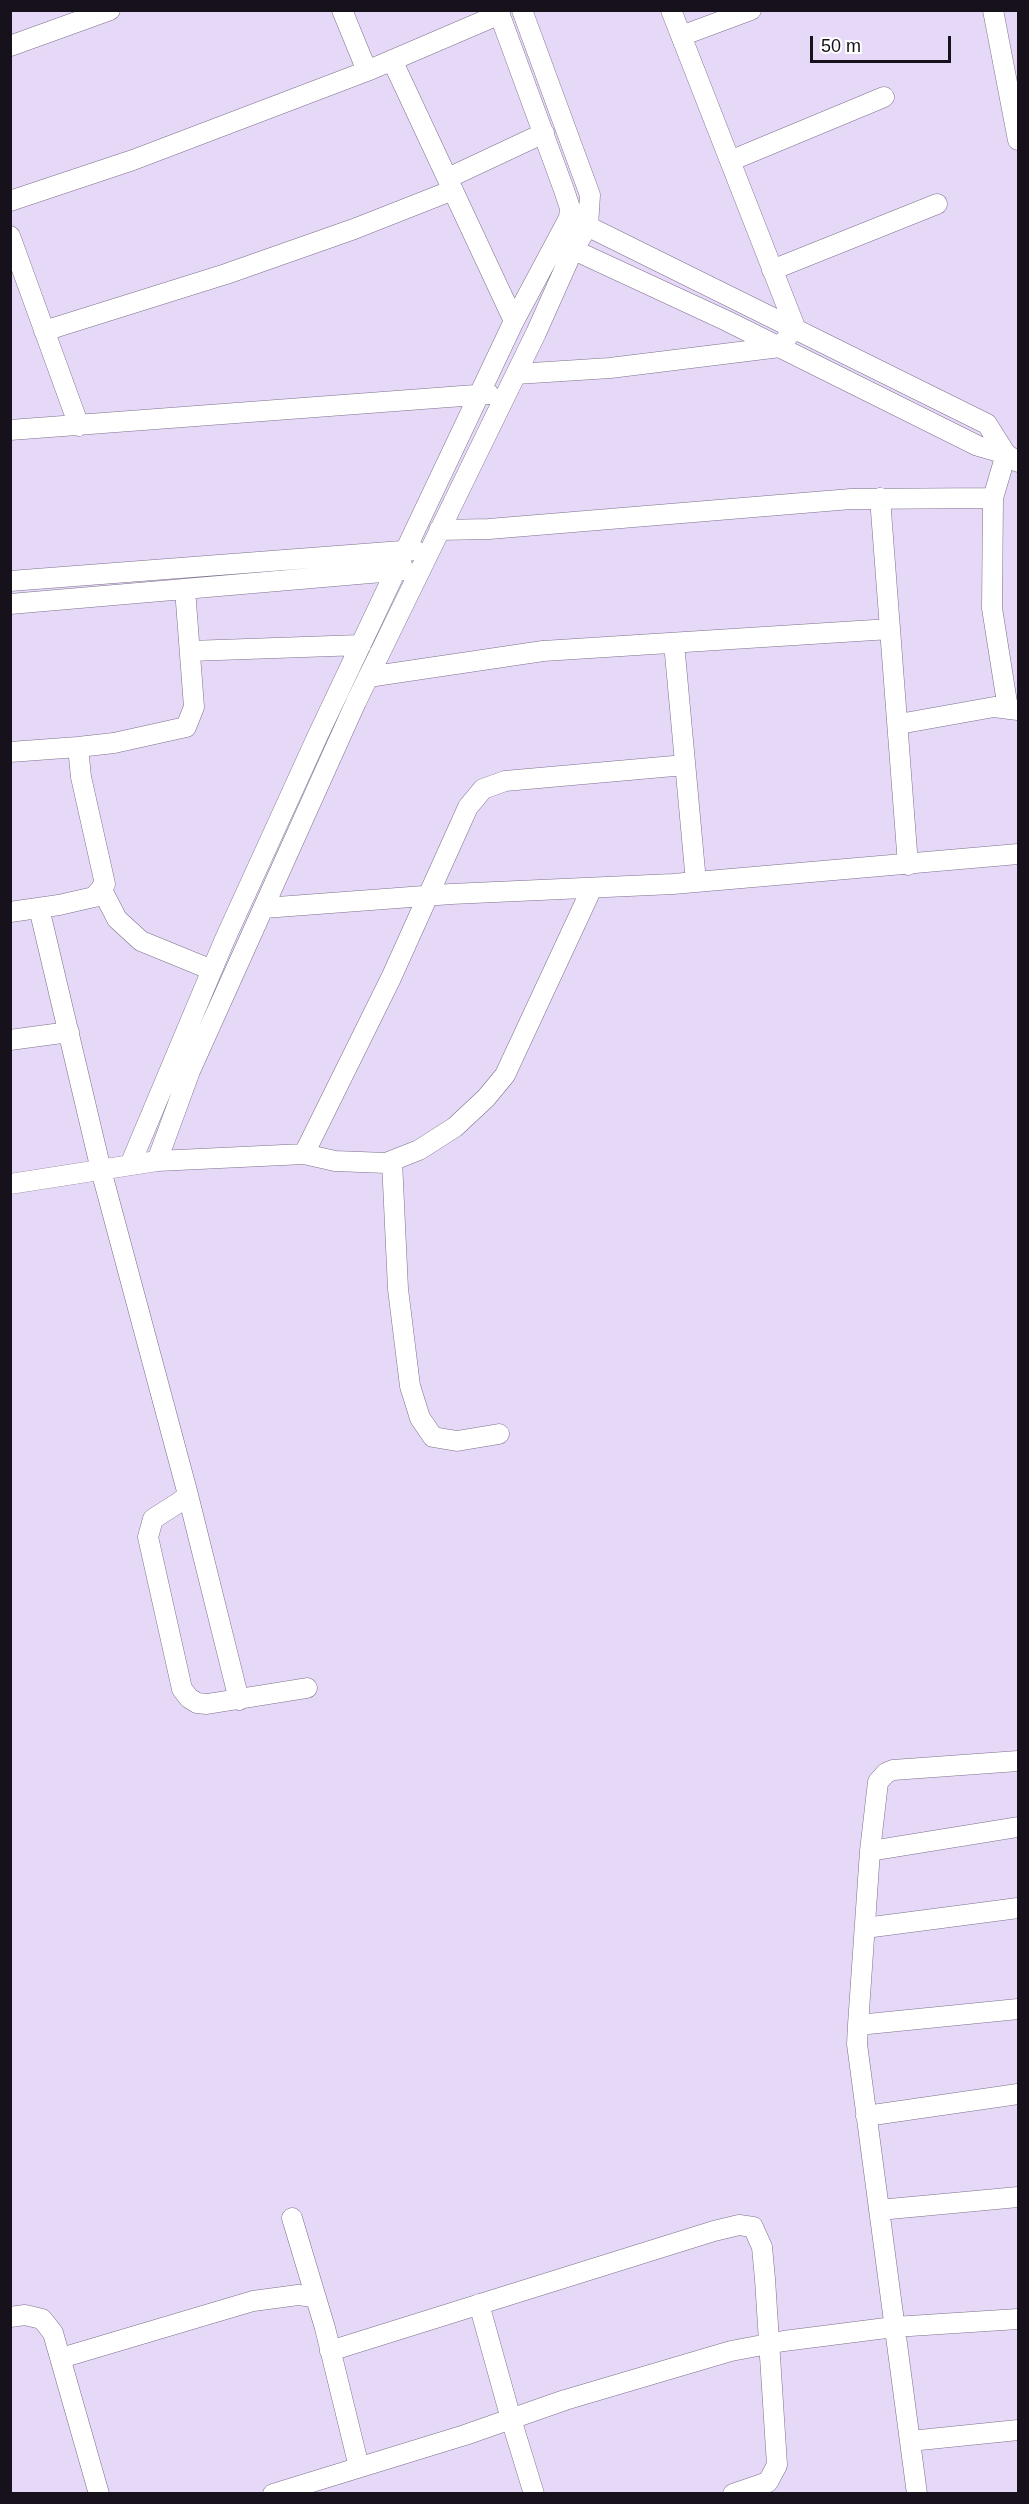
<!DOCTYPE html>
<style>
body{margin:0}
#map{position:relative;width:1029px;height:2504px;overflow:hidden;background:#e6d8f7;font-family:Arial,sans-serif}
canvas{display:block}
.frame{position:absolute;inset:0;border:12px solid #16111b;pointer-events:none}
.scale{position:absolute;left:810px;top:36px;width:141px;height:27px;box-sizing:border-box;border:3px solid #16111b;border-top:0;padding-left:8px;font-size:18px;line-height:21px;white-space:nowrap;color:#16111b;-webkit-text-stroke:4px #fff;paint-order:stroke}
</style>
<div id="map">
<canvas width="1029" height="2504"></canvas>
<div class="frame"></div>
<div class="scale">50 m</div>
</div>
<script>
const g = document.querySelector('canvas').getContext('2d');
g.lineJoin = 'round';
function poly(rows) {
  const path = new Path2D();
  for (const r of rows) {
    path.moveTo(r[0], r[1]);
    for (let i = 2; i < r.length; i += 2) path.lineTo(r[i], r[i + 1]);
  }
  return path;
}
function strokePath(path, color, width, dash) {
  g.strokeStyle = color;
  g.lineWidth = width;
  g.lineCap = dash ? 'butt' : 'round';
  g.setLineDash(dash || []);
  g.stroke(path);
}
const street = poly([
 [342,10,367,71],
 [993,10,1018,140],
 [681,36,751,10],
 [10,46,110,10],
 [392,60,514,321],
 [730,161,884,97],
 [448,178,544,133],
 [10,201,133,160,367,71,500,14],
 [10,236,79,426],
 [561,244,727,321,978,446,1006,454,1018,462],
 [772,270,937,204],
 [44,331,226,274,354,229,453,190],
 [516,374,610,368,780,347,795,327,671,10],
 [10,430,489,394],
 [880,498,908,865],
 [993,498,992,608,1008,709],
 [439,530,489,529,851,499,993,498,1006,454,987,424,577,221],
 [10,581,415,550],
 [10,604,405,570],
 [674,643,696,882],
 [190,651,361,645],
 [368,677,543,651,890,629],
 [899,724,994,707,1018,710],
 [10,752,78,747],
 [101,888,117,919,141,941,212,970],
 [39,908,101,1170,187,1491,239,1700],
 [264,908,451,894,673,884,1018,854],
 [10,912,59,905,94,897,105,884,81,777,78,747,114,743,186,727,194,707,185,589],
 [10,1040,69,1032],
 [304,1154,391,978,468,807,483,789,505,781,685,765],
 [157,1161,190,1071,356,702,536,333,573,250,588,226,590,195,522,10],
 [392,1161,398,1289,410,1386,420,1418,433,1437,457,1441,499,1434],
 [130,1165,225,939,318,735,514,321,569,218,570,208,564,190,498,10],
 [10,1184,157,1161,304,1154,335,1161,386,1163,419,1150,455,1127,486,1098,505,1075,592,888],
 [187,1491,185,1498,178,1503,153,1519,148,1537,182,1689,189,1698,197,1703,207,1704,307,1688],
 [870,1851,1018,1827],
 [865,1928,1018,1908],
 [858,2025,870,1851,878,1782,886,1773,893,1770,1018,1761],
 [866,2116,1018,2094],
 [879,2210,1018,2197],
 [292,2218,325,2328,359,2467],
 [479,2304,511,2419,534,2494],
 [10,2317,25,2315,42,2319,53,2333,99,2494],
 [330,2351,714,2231,739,2225,753,2227,762,2247,765,2279,777,2465,768,2482,733,2494],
 [61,2358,253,2301,298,2295,314,2297],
 [910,2441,1018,2430],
 [273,2494,465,2435,565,2400,731,2351,784,2341,894,2327,1018,2319],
 [917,2494,857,2044,858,2025,1018,2009]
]);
strokePath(street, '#7c708c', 21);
strokePath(street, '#fff', 20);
</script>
